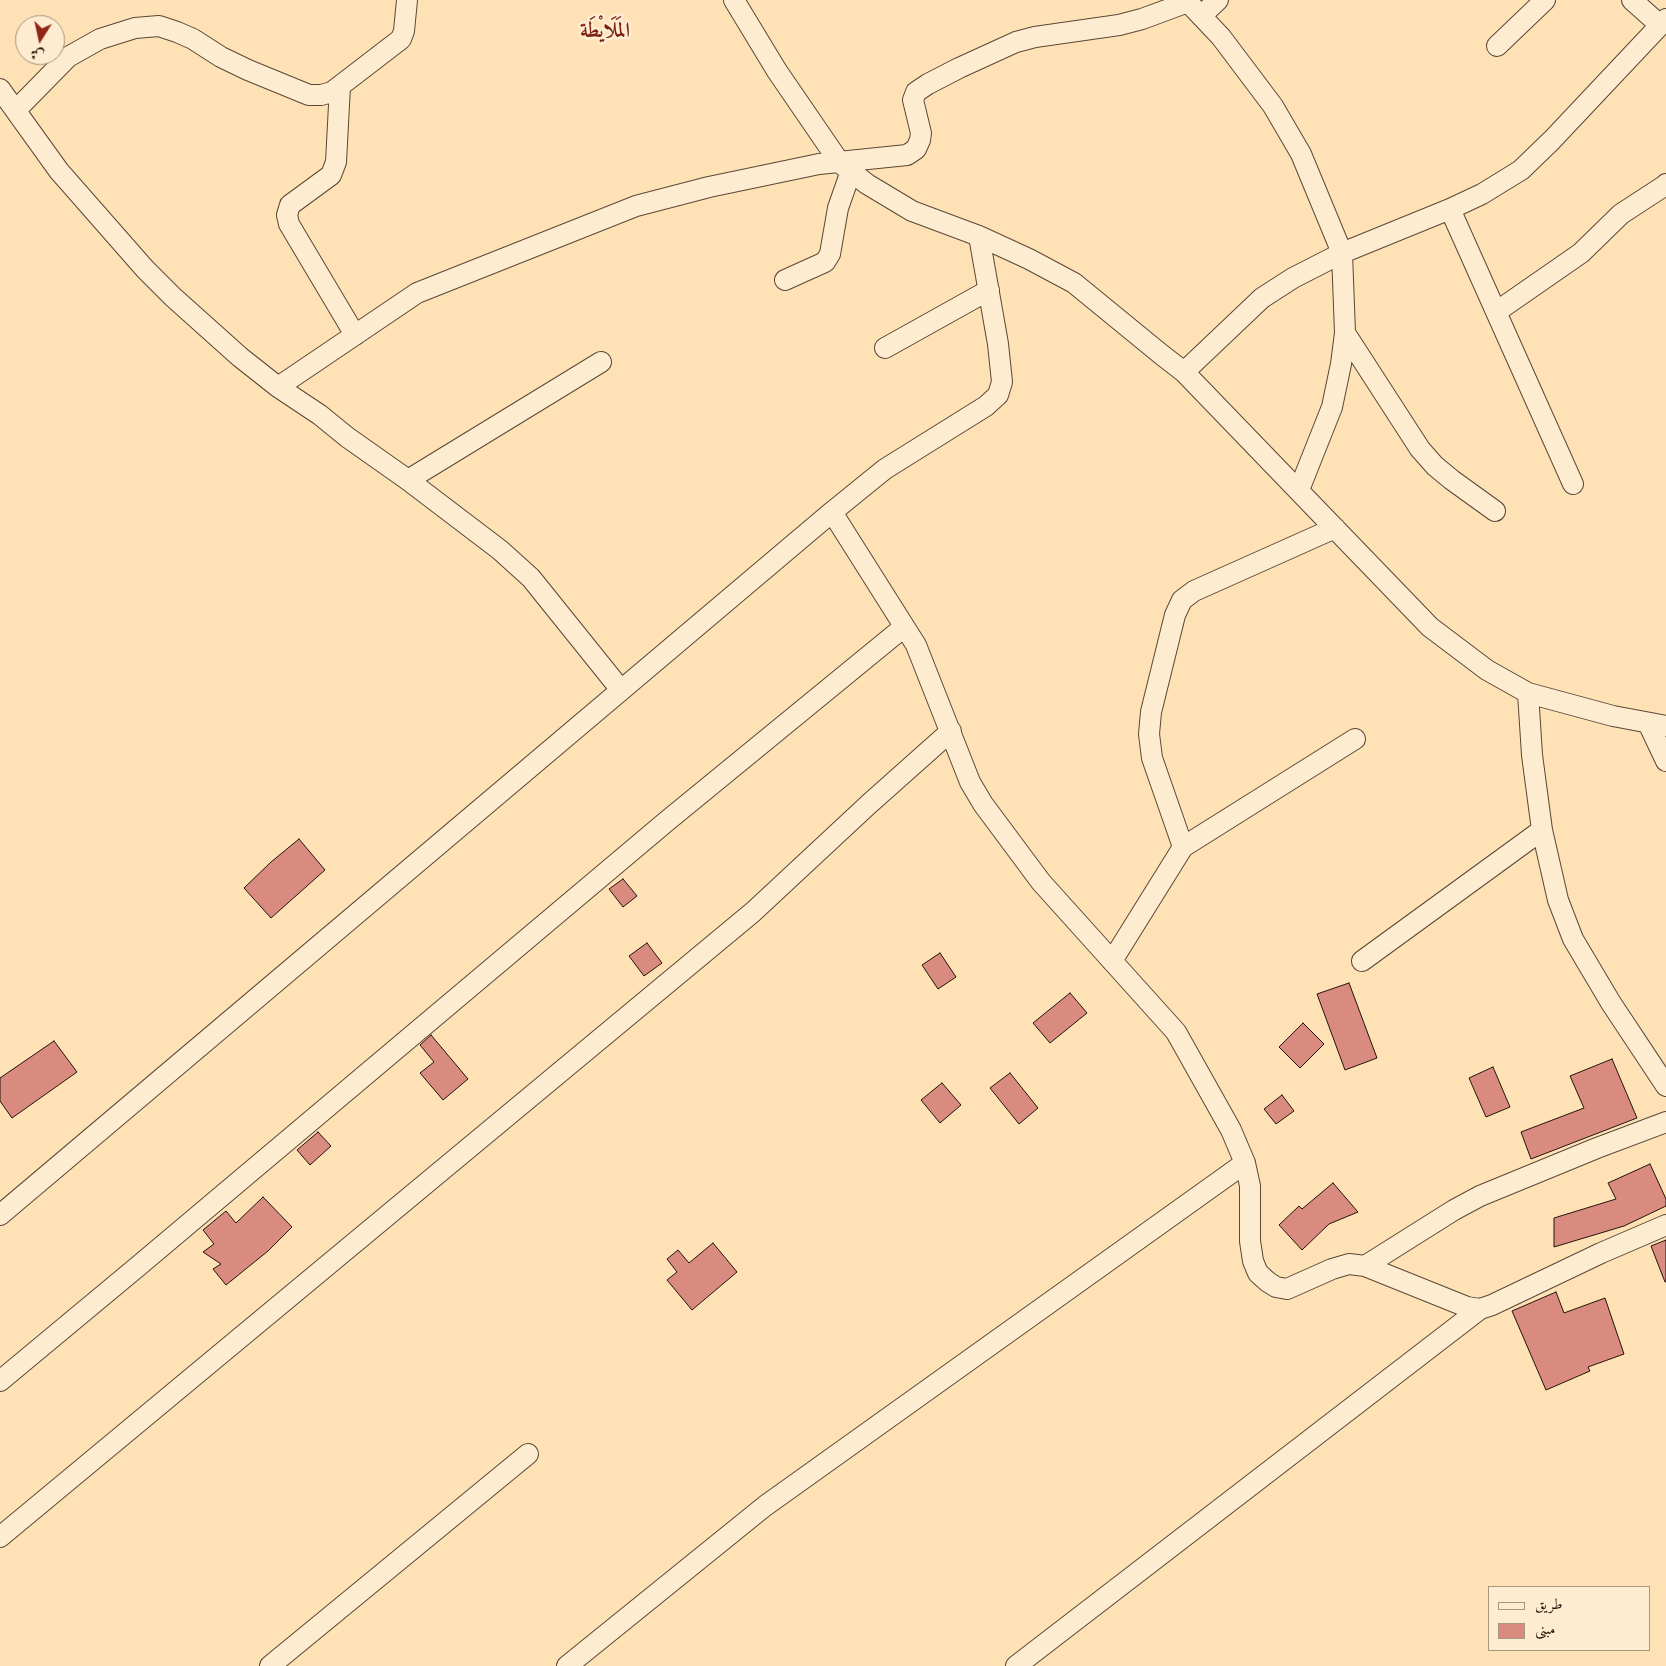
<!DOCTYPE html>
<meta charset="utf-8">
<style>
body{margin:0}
#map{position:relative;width:1666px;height:1666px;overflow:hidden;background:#fee2b6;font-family:Cardo,Amiri,serif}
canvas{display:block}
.legend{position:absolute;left:1488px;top:1586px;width:162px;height:65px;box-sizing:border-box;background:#feecd0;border:1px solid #a69581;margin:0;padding:6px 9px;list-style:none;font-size:15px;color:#23130b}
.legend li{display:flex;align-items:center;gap:10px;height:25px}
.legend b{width:25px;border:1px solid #a69581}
.north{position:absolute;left:15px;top:15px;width:50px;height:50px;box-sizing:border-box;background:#feecd0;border:1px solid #a69581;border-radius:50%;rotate:190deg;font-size:14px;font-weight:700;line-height:20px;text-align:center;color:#23130b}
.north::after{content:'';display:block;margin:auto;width:18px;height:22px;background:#8f2418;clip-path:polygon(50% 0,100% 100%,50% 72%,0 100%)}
</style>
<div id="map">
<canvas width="1666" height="1666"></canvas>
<ul class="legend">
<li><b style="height:6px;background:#feecd0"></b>طريق</li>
<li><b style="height:14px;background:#d98b7f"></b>مبنى</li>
</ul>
<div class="north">ش</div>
</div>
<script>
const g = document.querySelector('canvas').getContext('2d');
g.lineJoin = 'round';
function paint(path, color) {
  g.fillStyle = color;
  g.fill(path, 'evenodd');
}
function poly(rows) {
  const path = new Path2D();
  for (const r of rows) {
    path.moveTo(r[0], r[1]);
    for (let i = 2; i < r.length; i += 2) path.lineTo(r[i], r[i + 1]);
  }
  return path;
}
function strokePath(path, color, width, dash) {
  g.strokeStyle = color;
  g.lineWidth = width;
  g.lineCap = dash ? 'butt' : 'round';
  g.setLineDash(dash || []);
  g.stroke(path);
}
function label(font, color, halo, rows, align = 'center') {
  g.font = font + ' Cardo,Amiri,serif';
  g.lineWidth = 5;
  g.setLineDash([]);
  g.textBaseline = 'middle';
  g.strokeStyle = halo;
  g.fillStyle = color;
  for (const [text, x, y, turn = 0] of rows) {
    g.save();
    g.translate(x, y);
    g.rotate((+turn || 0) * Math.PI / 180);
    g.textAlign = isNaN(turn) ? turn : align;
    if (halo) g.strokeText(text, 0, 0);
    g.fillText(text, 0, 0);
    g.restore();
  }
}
const building = poly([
 [299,839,325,870,271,918,244,888,271,862,299,839],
 [623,879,637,896,623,907,609,889,623,879],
 [647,943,662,963,644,976,629,956,647,943],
 [940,953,956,977,938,989,922,965,940,953],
 [1349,983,1377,1058,1345,1070,1317,994,1349,983],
 [1070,993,1087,1013,1050,1043,1033,1023,1070,993],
 [1303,1023,1324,1044,1300,1068,1279,1047,1303,1023],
 [431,1035,468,1079,443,1100,420,1073,434,1062,420,1045,431,1035],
 [54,1041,77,1072,12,1118,0,1101,0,1078,54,1041],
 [1612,1059,1637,1118,1531,1159,1521,1132,1584,1108,1570,1076,1612,1059],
 [1493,1067,1510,1107,1486,1117,1469,1078,1493,1067],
 [1010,1073,1038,1108,1019,1124,990,1088,1010,1073],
 [942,1083,961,1105,940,1123,921,1100,942,1083],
 [1282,1095,1294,1111,1276,1124,1264,1109,1282,1095],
 [318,1132,331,1146,310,1165,297,1150,318,1132],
 [1650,1164,1666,1199,1666,1206,1624,1226,1554,1247,1554,1218,1616,1199,1608,1183,1650,1164],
 [1333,1183,1358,1212,1329,1224,1302,1250,1279,1225,1299,1206,1302,1209,1333,1183],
 [263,1197,292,1227,268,1251,226,1285,213,1269,221,1264,203,1252,214,1244,203,1230,226,1211,236,1223,263,1197],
 [1666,1240,1666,1282,1665,1282,1651,1246,1666,1240],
 [713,1243,737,1272,692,1310,667,1280,677,1272,667,1259,678,1250,689,1263,713,1243],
 [1556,1292,1564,1313,1605,1298,1624,1354,1588,1367,1590,1371,1546,1390,1512,1311,1556,1292]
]);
paint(building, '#d98b7f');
strokePath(building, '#23130b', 1);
const minor = poly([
 [734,0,777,71,840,163,867,184,912,211,979,236,1029,259,1074,283,1162,355,1184,372,1430,627,1487,670,1528,693,1613,716,1666,726],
 [1632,0,1660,25],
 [1201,16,1218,0],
 [1497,46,1545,0],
 [340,86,336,162,331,175,290,205,287,215,289,224,355,335],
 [0,89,59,171,145,269,173,297,240,357,278,387,320,415,347,437,408,480,500,550,531,578,621,690],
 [16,110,68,57,100,39,135,28,159,26,177,32,193,39,221,57,248,70,309,95,321,95,332,92,401,39,404,31,407,0],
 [1450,209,1573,484],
 [979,236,998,344,1002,382,998,395,986,406,885,469,832,512,916,645,970,782,983,804,1041,882,1176,1032,1231,1130,1245,1163,1250,1186,1250,1241,1253,1261,1258,1273,1268,1282,1276,1287,1287,1289,1332,1269,1349,1264,1365,1266,1467,1307,1480,1309,1492,1305,1601,1253,1666,1225],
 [785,280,825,262,830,254,838,208,851,171],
 [1496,312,1581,253,1621,214,1664,186,1666,184],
 [1345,333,1420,449,1435,466,1452,480,1495,511],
 [885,348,989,290],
 [1184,372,1262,298,1293,278,1342,253,1301,154,1273,106,1221,37,1186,0],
 [278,387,417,293,636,206,709,187,819,164,907,155,916,149,920,140,921,133,913,100,916,92,928,84,959,68,1016,42,1035,37,1119,25,1142,19,1188,2],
 [408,480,601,362],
 [1299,490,1332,407,1341,364,1345,333,1342,253,1450,209,1482,194,1521,170,1552,140,1666,19],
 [1528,693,1532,755,1542,830,1558,900,1573,939,1611,1003,1666,1086],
 [1648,723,1666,761],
 [1183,847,1355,739],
 [1112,961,1183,847,1152,758,1149,734,1151,712,1175,615,1182,600,1194,591,1335,528],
 [1362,961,1542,830],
 [0,1215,832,512],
 [1365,1266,1454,1210,1480,1196,1597,1148,1666,1122],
 [0,1381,136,1268,667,821,904,627],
 [0,1537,753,912,869,804,951,731],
 [270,1666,528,1454],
 [567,1666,765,1506,1245,1163],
 [1016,1666,1480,1309]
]);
strokePath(minor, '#5a4736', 22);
strokePath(minor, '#feecd0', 20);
label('bold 21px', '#7a1f14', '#feecd0', [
 ["المَلَايْطَة",605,32]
]);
</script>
